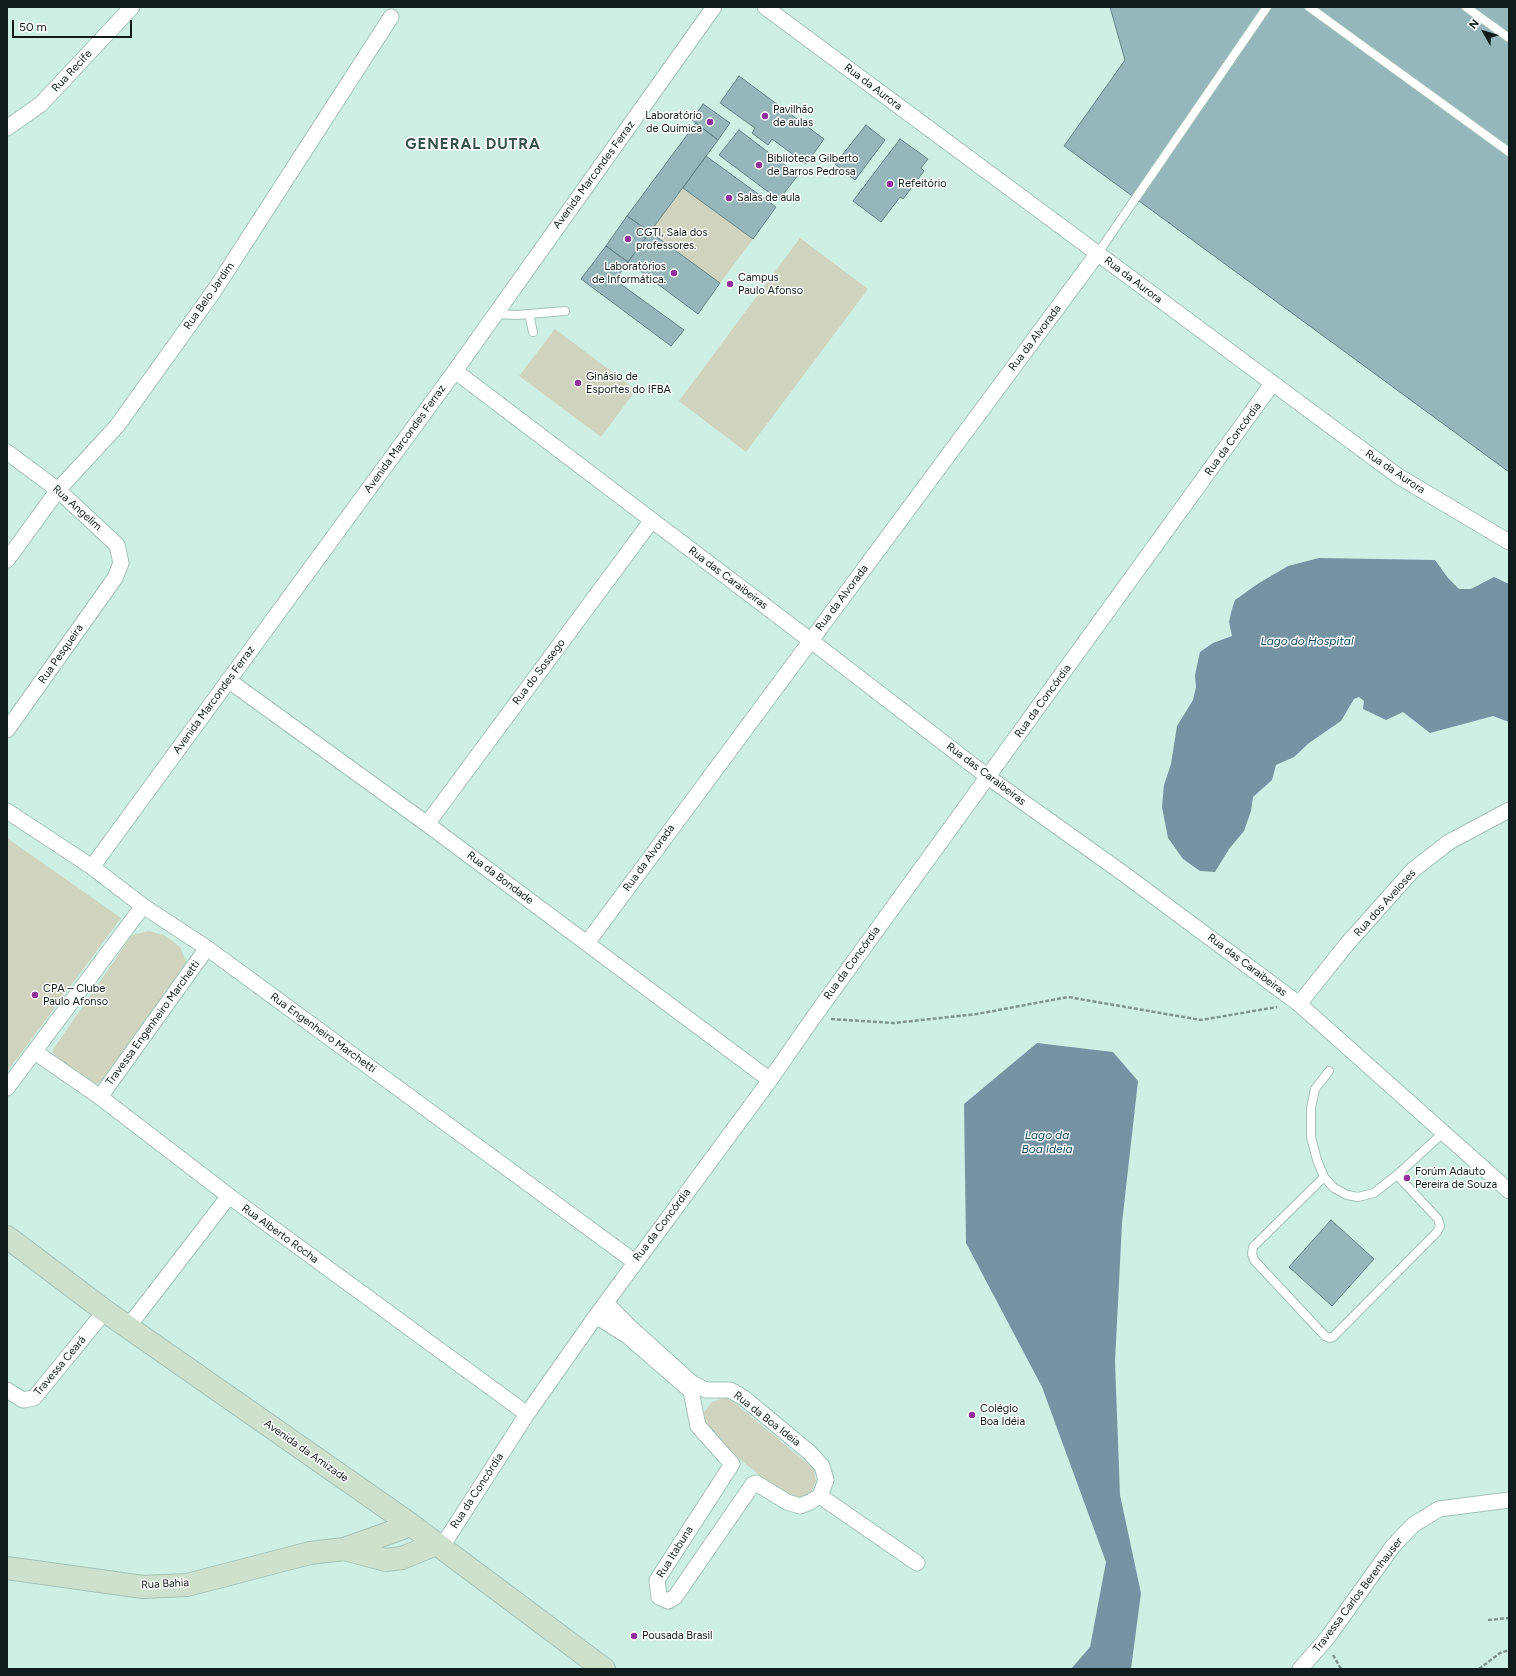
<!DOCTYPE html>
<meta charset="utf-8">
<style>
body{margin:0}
#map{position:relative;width:1516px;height:1676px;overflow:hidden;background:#ceefe4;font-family:Figtree,sans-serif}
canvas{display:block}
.frame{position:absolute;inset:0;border:8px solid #101c19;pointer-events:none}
.north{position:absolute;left:1464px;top:12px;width:40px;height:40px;-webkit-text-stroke:3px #fff;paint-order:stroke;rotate:309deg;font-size:11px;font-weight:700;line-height:16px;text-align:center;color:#101c19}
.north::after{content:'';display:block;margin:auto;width:14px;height:18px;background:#101c19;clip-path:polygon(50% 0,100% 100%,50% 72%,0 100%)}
.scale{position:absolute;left:12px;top:20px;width:120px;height:18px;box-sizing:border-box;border:2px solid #101c19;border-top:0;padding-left:5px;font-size:12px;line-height:14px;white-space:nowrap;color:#101c19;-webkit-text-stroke:3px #fff;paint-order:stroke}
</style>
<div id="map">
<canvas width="1516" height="1676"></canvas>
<div class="frame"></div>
<div class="north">N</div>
<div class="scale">50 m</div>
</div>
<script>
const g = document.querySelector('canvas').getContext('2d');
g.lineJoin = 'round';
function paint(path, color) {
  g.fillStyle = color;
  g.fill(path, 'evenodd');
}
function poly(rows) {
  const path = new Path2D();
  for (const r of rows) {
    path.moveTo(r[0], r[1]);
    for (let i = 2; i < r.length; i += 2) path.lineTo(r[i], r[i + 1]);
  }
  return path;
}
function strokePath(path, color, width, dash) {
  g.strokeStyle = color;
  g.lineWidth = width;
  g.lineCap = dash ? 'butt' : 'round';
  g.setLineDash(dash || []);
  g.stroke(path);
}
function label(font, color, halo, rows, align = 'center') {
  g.font = font + ' Figtree,sans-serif';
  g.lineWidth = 3;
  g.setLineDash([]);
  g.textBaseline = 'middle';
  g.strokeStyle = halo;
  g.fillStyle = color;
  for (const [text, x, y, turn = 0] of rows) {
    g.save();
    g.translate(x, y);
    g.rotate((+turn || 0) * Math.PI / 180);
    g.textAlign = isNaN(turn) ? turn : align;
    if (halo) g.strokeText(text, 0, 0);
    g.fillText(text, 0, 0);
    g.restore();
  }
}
paint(poly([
 [683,188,753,239,720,283,650,232],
 [800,238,868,289,746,452,679,401],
 [555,329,636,390,601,437,519,376],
 [7,838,121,918,7,1072],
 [149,931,166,936,180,947,187,964,104,1082,94,1084,61,1064,52,1051,132,935],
 [724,1398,730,1399,814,1469,816,1481,811,1493,801,1498,785,1496,704,1430,702,1418,704,1412,712,1402]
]), '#d0d3be');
paint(poly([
 [1319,558,1435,560,1448,578,1459,589,1471,589,1494,577,1509,584,1509,722,1493,716,1430,733,1403,712,1386,720,1363,709,1364,701,1359,697,1354,699,1341,721,1309,743,1294,757,1276,765,1272,780,1253,797,1251,811,1244,831,1229,849,1215,872,1200,871,1183,859,1168,838,1162,807,1164,785,1171,764,1177,726,1193,700,1196,687,1195,675,1200,652,1213,643,1232,636,1229,622,1232,609,1235,600,1259,583,1288,566],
 [1037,1043,1113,1052,1138,1081,1122,1223,1115,1362,1120,1495,1141,1593,1131,1669,1071,1669,1090,1647,1106,1562,1042,1387,966,1243,964,1104]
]), '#7693a4');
const building = poly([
 [1110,7,1509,7,1509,472,1064,146,1125,60,1110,7],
 [739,76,824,139,806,164,772,139,768,145,752,133,755,128,720,103,739,76],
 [703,104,730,123,718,140,692,120,703,104],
 [696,123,718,140,650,232,627,216,696,123],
 [866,125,885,140,855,180,835,164,866,125],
 [739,130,798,175,779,200,719,155,739,130],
 [900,139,928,159,921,168,924,171,903,199,900,197,881,222,853,201,900,139],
 [706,156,776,207,753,239,683,188,706,156],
 [627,216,650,232,628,262,606,246,627,216],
 [650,232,720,283,698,314,628,262,650,232],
 [606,246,628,262,615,280,684,330,671,346,581,279,606,246],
 [1331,1220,1374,1259,1332,1306,1289,1267,1331,1220]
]);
paint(building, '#95b7bb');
strokePath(building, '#638386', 1);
const lane = poly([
 [1309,7,1509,152],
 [1466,7,1509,38],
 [1098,253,1267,7],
 [495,314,517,315,565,311],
 [529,314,533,332],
 [1329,1071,1315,1089,1311,1108,1311,1137,1317,1160,1324,1177,1334,1188,1347,1195,1358,1197,1374,1193,1397,1175,1444,1132],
 [1324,1177,1253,1247,1252,1254,1254,1260,1325,1336,1330,1338,1333,1337,1437,1232,1440,1226,1438,1219,1397,1175]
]);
const street = poly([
 [765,7,1398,476,1509,542],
 [7,128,41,104,132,7],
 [455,371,810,640,988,777,1124,874,1299,1004,1509,1191],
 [7,452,58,490,117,545,121,563,115,578,7,730],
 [7,560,58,490,117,426,214,291,391,17],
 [228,680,427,824,770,1080],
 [7,811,92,867,143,906,207,948,635,1262],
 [427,824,652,520],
 [92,867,455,371,714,7],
 [587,943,1098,253],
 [1299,1004,1347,944,1413,870,1449,842,1509,810],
 [35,1052,100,1097,229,1196,527,1414],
 [7,1088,143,906],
 [100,1097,207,948],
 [596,1316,629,1337,691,1391,698,1426,732,1464,657,1580,659,1597,668,1601,675,1597,753,1484,756,1483,787,1502,800,1506,810,1502,820,1496,826,1480,822,1466,809,1452,744,1398,730,1390,706,1390,692,1383,631,1328,606,1303],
 [128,1327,229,1196],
 [7,1390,23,1400,34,1398,105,1311],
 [820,1496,917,1563],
 [441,1548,527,1414,596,1316,770,1080,813,1018,1272,384],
 [1300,1669,1328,1637,1393,1546,1413,1525,1439,1509,1509,1500]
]);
const secondary = poly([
 [7,1237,105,1311,410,1524,604,1669],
 [344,1549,386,1560,402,1558,436,1544],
 [7,1568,143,1587,187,1585,310,1553,344,1549,400,1529,410,1524]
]);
strokePath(lane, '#a3c2b8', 10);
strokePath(street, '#a3c2b8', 17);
strokePath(secondary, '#a3c2b8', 24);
strokePath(poly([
 [831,1019,894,1023,977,1014,1068,997,1201,1020,1277,1007],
 [1488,1620,1509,1618],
 [1333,1655,1341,1669],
 [1479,1669,1500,1653,1509,1650]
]), '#7e968e', 2.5, [4, 2]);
strokePath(lane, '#fff', 8);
strokePath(street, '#fff', 15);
strokePath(secondary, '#cde1cd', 22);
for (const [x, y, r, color] of [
 [765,116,4,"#913199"],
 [710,122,4,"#913199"],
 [759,165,4,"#913199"],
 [890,184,4,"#913199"],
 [729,198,4,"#913199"],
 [628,239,4,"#913199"],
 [674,273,4,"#913199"],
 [730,284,4,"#913199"],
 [578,383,4,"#913199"],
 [35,995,4,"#913199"],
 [1407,1178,4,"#913199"],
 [972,1415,4,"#913199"],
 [634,1636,4,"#913199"]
]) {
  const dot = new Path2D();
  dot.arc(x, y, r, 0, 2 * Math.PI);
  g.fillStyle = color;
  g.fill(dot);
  strokePath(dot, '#fff', 1.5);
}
label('11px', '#101c19', '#fff', [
 ["Rua Recife",72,71,-47],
 ["Rua da Aurora",873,87,37],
 ["Avenida Marcondes Ferraz",594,175,-54],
 ["Rua da Aurora",1133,280,37],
 ["Rua Belo Jardim",209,296,-55],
 ["Rua da Alvorada",1035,338,-53],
 ["Avenida Marcondes Ferraz",405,439,-54],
 ["Rua da Concórdia",1233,439,-54],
 ["Rua da Aurora",1395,472,34],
 ["Rua Angelim",77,508,42],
 ["Rua das Caraibeiras",728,578,37],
 ["Rua da Alvorada",842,598,-53],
 ["Rua Pesqueira",61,654,-55],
 ["Rua do Sossego",539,672,-53],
 ["Avenida Marcondes Ferraz",214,700,-54],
 ["Rua da Concórdia",1043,701,-54],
 ["Rua das Caraibeiras",986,774,37],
 ["Rua da Alvorada",649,858,-54],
 ["Rua da Bondade",500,878,37],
 ["Rua dos Aveloses",1385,903,-48],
 ["Rua da Concórdia",852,963,-54],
 ["Rua das Caraibeiras",1247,965,37],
 ["Travessa Engenheiro Marchetti",153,1023,-54],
 ["Rua Engenheiro Marchetti",323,1033,36],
 ["Rua da Concórdia",662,1225,-53],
 ["Rua Alberto Rocha",280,1234,36],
 ["Travessa Ceará",60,1366,-50],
 ["Rua da Boa Ideia",767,1419,38],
 ["Avenida da Amizade",306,1451,35],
 ["Rua da Concórdia",477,1491,-57],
 ["Rua Itabuna",675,1552,-58],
 ["Rua Bahia",165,1584,-3],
 ["Travessa Carlos Berenhauser",1358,1595,-53]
]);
label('11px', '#101c19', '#fff', [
 ["Pavilhão",773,110],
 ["de aulas",773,123],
 ["Laboratório",702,116,"right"],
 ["de Química",702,129,"right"],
 ["Biblioteca Gilberto",767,159],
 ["de Barros Pedrosa",767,172],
 ["Refeitório",898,184],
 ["Salas de aula",737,198],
 ["CGTI, Sala dos",636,233],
 ["professores.",636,246],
 ["Laboratórios",666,267,"right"],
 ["de Informática.",666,280,"right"],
 ["Campus",738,278],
 ["Paulo Afonso",738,291],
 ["Ginásio de",586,377],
 ["Esportes do IFBA",586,390],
 ["CPA – Clube",43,989],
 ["Paulo Afonso",43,1002],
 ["Forúm Adauto",1415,1172],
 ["Pereira de Souza",1415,1185],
 ["Colégio",980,1409],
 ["Boa Idéia",980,1422],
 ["Pousada Brasil",642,1636]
], 'left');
label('italic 12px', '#013e58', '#fff', [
 ["Lago do Hospital",1307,641],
 ["Lago da",1047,1135],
 ["Boa Ideia",1047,1149]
]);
g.letterSpacing = '1px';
label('bold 15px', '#36524a', '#fff', [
 ["GENERAL DUTRA",473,145]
]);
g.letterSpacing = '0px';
</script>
